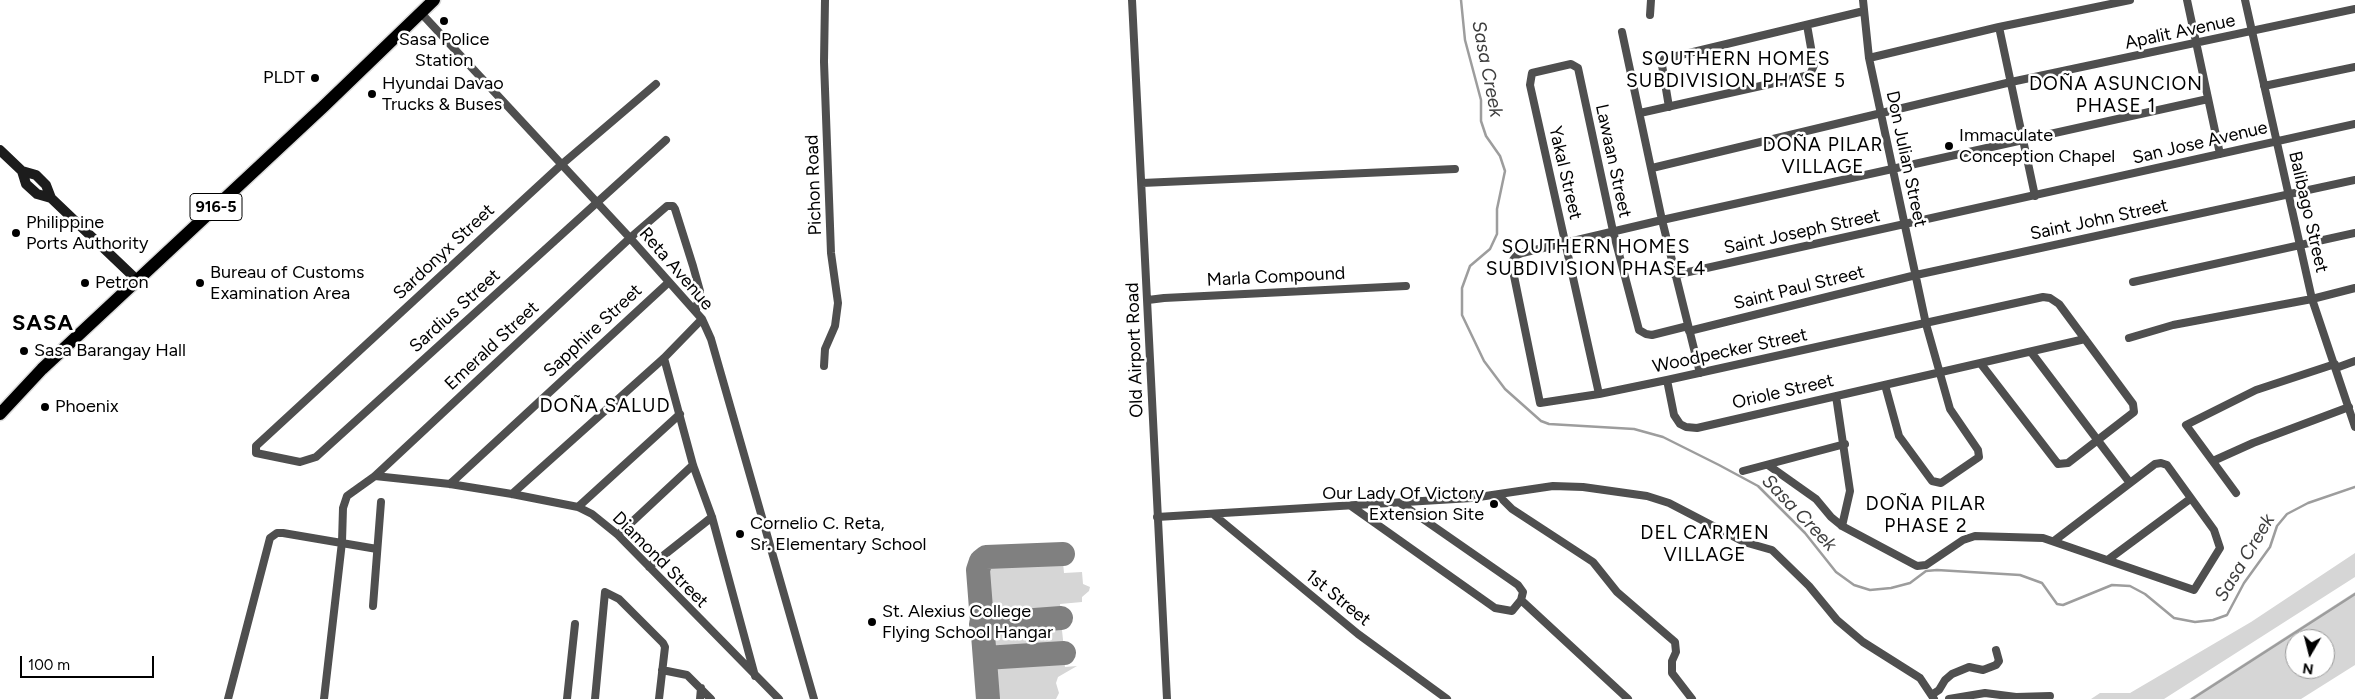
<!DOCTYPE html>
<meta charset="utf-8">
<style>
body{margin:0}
#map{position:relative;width:2355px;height:699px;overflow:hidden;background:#fff;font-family:Figtree,sans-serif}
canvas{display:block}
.north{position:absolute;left:2285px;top:629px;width:50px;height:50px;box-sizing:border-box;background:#fff;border:1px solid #999;border-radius:50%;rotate:188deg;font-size:14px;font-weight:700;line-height:20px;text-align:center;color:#000}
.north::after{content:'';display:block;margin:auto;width:18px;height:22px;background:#000;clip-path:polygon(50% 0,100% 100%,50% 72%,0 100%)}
.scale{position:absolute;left:20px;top:656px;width:134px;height:22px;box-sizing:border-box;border:2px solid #000;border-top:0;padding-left:6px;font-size:15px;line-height:18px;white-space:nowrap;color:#000;-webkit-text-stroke:4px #fff;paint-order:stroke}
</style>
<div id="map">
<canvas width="2355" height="699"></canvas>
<div class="north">N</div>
<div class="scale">100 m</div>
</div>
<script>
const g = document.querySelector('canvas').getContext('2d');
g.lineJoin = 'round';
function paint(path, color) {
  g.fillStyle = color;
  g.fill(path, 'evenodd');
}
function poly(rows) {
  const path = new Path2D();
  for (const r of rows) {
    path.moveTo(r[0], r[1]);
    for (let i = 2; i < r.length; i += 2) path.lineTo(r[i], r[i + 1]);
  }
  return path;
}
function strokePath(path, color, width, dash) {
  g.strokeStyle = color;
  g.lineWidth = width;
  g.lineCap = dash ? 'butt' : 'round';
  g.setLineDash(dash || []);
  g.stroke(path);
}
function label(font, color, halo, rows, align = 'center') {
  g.font = font + ' Figtree,sans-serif';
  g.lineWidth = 5;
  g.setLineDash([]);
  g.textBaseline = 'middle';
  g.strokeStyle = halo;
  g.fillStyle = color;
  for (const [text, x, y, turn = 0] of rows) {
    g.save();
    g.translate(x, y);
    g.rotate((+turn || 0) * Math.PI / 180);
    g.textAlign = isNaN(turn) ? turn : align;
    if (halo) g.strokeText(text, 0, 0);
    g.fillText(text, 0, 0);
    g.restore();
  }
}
paint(poly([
 [2355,553,2355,577,2164,699,2091,699,2100,693,2130,693,2251,622],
 [1059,557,1063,562,1064,573,1082,572,1083,584,1090,587,1089,591,1082,597,1082,602,1060,604,1061,615,1034,617,1033,613,1022,614,1021,618,990,621,986,566,989,562],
 [2355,592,2355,665,2301,699,2189,699],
 [2295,639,2325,639,2325,669,2295,669],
 [1061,621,1064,649,992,653,990,626,1022,623,1023,626,1034,625,1034,622],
 [1064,656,1065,667,1077,666,1058,677,1056,683,1059,693,1056,699,995,699,992,660]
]), '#d6d6d6');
strokePath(poly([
 [1461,0,1465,40,1481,100,1481,121,1486,136,1500,156,1505,171,1497,209,1497,234,1490,249,1470,266,1462,288,1462,315,1484,361,1505,389,1541,421,1549,424,1634,429,1663,437,1719,465,1758,486,1805,533,1836,572,1854,585,1870,590,1891,588,1910,583,1926,571,1937,570,2020,575,2042,583,2057,604,2063,605,2112,585,2130,586,2145,594,2174,618,2195,622,2213,620,2227,615,2244,583,2270,547,2277,526,2287,514,2308,503,2355,487],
 [2192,699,2355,594]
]), '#9d9d9d', 2.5);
strokePath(poly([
 [981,624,1061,618],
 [985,658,1064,653],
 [988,699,978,570,981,561,986,557,1063,554]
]), '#808080', 24);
const primary = poly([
 [0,414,42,369,324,106,434,0]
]);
strokePath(primary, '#dbdbdb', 15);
strokePath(poly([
 [1132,0,1167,699],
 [1863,0,1869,58,1926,324,1950,409,1978,450,1979,457,1941,483,1932,481,1899,436,1885,385],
 [2187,0,2220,154],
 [2245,0,2312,299,2355,427],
 [421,13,630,238,702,319,711,339,814,699],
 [1650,15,1651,0],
 [1999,27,2035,196],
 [1622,32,1662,220,1700,373],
 [1869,58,1999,27,2130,0],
 [656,84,561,165,256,446,256,453,300,462,316,457,666,140],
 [2264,86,2355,67],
 [1669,107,1662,65,1664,59,1864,11],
 [1640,113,1810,75,1814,65,1807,25],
 [1652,168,2011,82,2355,9],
 [1142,183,1455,169],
 [1675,275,2355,124],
 [2133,282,2355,233],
 [1148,300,1164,298,1406,286],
 [1689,331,1916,275,2355,180],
 [2129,338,2173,325,2312,299,2355,288],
 [2031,352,2130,483],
 [664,358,693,465,712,517,755,676],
 [1981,364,2058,464,2068,463,2134,412,2133,404,2059,304,2050,298,2043,297,1667,380,1599,394,1540,403,1513,271,1513,260,1517,255,1522,253,1662,220,2208,99],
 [824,366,825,349,835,326,838,303,831,253,824,62,825,0],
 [2336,368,2355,361],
 [1667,380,1674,415,1680,424,1686,427,1697,428,2085,339],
 [1599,394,1530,85,1532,73,1571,64,1578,68,1613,231,1639,330,1646,334,1652,335,1688,326],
 [1836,396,1850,491,1842,526],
 [2213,461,2253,443,2349,407],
 [1768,465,1816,499,1831,517,1842,526,1917,566,1926,565,1963,540,1975,536,2043,538,2194,590,2220,548,2214,530,2167,465,2161,463,2155,464,2054,541],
 [1743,471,1845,444],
 [375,476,450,484,512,494,578,507,592,514,618,535,779,699],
 [450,484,669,282],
 [2236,493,2186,425,2256,390,2335,364],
 [512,494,664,358,702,319],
 [1499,496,1512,509,1593,562,1617,592,1675,642,1676,652,1672,661,1672,673,1692,699],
 [1351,506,1495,608,1512,611,1521,600,1523,592,1518,585,1400,503],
 [578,507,680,414],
 [1213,514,1358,634,1447,699],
 [1157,517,1472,498,1553,486,1583,487,1647,496,1669,503,1744,542,1772,550,1809,586,1837,620,1863,642,1920,678,1934,699],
 [618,535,693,465],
 [2109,559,2190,499],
 [649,567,712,517],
 [1521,600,1628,699],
 [373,606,381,502],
 [662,670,687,675,711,699],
 [1933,694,1939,690,1945,680,1952,674,1969,667,1983,670,1996,665,1999,661,1996,650],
 [228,699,270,538,277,533,283,533,377,549],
 [324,699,342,542,343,508,347,496,375,476,630,238,667,206,673,206,675,209,693,266,700,291,696,310],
 [567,699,575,624],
 [595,699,605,592,619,599,663,643,665,647,659,699],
 [700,699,701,688],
 [1949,699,1985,693,2016,697,2050,696]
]), '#4f4f4f', 8);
strokePath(poly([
 [0,150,22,171,36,175,46,185,51,198],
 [22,171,26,184,37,194,51,198,137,280]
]), '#1c1c1c', 10);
strokePath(primary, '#000', 12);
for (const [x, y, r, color] of [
 [444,21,5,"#000"],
 [315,78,5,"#000"],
 [372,94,5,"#000"],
 [1949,146,5,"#000"],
 [16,233,5,"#000"],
 [85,283,5,"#000"],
 [200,283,5,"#000"],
 [24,351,5,"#000"],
 [45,407,5,"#000"],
 [1494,504,5,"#000"],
 [740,534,5,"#000"],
 [872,622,5,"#000"]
]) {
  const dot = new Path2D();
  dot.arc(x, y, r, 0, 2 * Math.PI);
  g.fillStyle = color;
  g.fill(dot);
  strokePath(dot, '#fff', 2);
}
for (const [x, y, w] of [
 [216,207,52]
]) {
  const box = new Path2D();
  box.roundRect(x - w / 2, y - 13.5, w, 27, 4);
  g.fillStyle = '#fff';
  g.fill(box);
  strokePath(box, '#000', 1);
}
label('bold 16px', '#000', null, [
 ["916-5",216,207]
]);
label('18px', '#000', '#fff', [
 ["Apalit Avenue",2180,32,-12],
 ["San Jose Avenue",2200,143,-13],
 ["Don Julian Street",1906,159,78],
 ["Lawaan Street",1613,161,78],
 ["Yakal Street",1565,173,77],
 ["Pichon Road",814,185,-92],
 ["Balibago Street",2308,212,77],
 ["Saint John Street",2099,220,-12],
 ["Saint Joseph Street",1802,232,-12],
 ["Sardonyx Street",444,252,-43],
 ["Reta Avenue",676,269,49],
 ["Marla Compound",1276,277,-3],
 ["Saint Paul Street",1799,288,-14],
 ["Sardius Street",455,311,-42],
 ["Sapphire Street",593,331,-43],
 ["Emerald Street",492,346,-43],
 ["Old Airport Road",1135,350,-92],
 ["Woodpecker Street",1730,351,-12],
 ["Oriole Street",1783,392,-13],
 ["Diamond Street",660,560,45],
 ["1st Street",1338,598,39]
]);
label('18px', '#000', '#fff', [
 ["Sasa Police",444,40,"center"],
 ["Station",444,61,"center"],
 ["PLDT",305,78,"right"],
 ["Hyundai Davao",382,84],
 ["Trucks & Buses",382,105],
 ["Immaculate",1959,136],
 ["Conception Chapel",1959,157],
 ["Philippine",26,223],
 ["Ports Authority",26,244],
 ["Bureau of Customs",210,273],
 ["Examination Area",210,294],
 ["Petron",95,283],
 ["Sasa Barangay Hall",34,351],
 ["Phoenix",55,407],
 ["Our Lady Of Victory",1484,494,"right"],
 ["Extension Site",1484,515,"right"],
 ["Cornelio C. Reta,",750,524],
 ["Sr. Elementary School",750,545],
 ["St. Alexius College",882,612],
 ["Flying School Hangar",882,633]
], 'left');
g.letterSpacing = '1px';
label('19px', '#000', '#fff', [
 ["SOUTHERN HOMES",1736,59],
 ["SUBDIVISION PHASE 5",1736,81],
 ["DOÑA ASUNCION",2116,84],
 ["PHASE 1",2116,106],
 ["DOÑA PILAR",1823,145],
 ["VILLAGE",1823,167],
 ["SOUTHERN HOMES",1596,247],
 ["SUBDIVISION PHASE 4",1596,269],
 ["DOÑA SALUD",605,406],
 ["DOÑA PILAR",1926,504],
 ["PHASE 2",1926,526],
 ["DEL CARMEN",1705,533],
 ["VILLAGE",1705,555]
]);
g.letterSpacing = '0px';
label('italic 19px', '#3e3e3e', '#fff', [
 ["Sasa Creek",1487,69,79],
 ["Sasa Creek",1799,513,46],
 ["Sasa Creek",2245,558,-59]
]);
g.letterSpacing = '1px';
label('bold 22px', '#000', '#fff', [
 ["SASA",43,324]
]);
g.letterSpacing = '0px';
</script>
